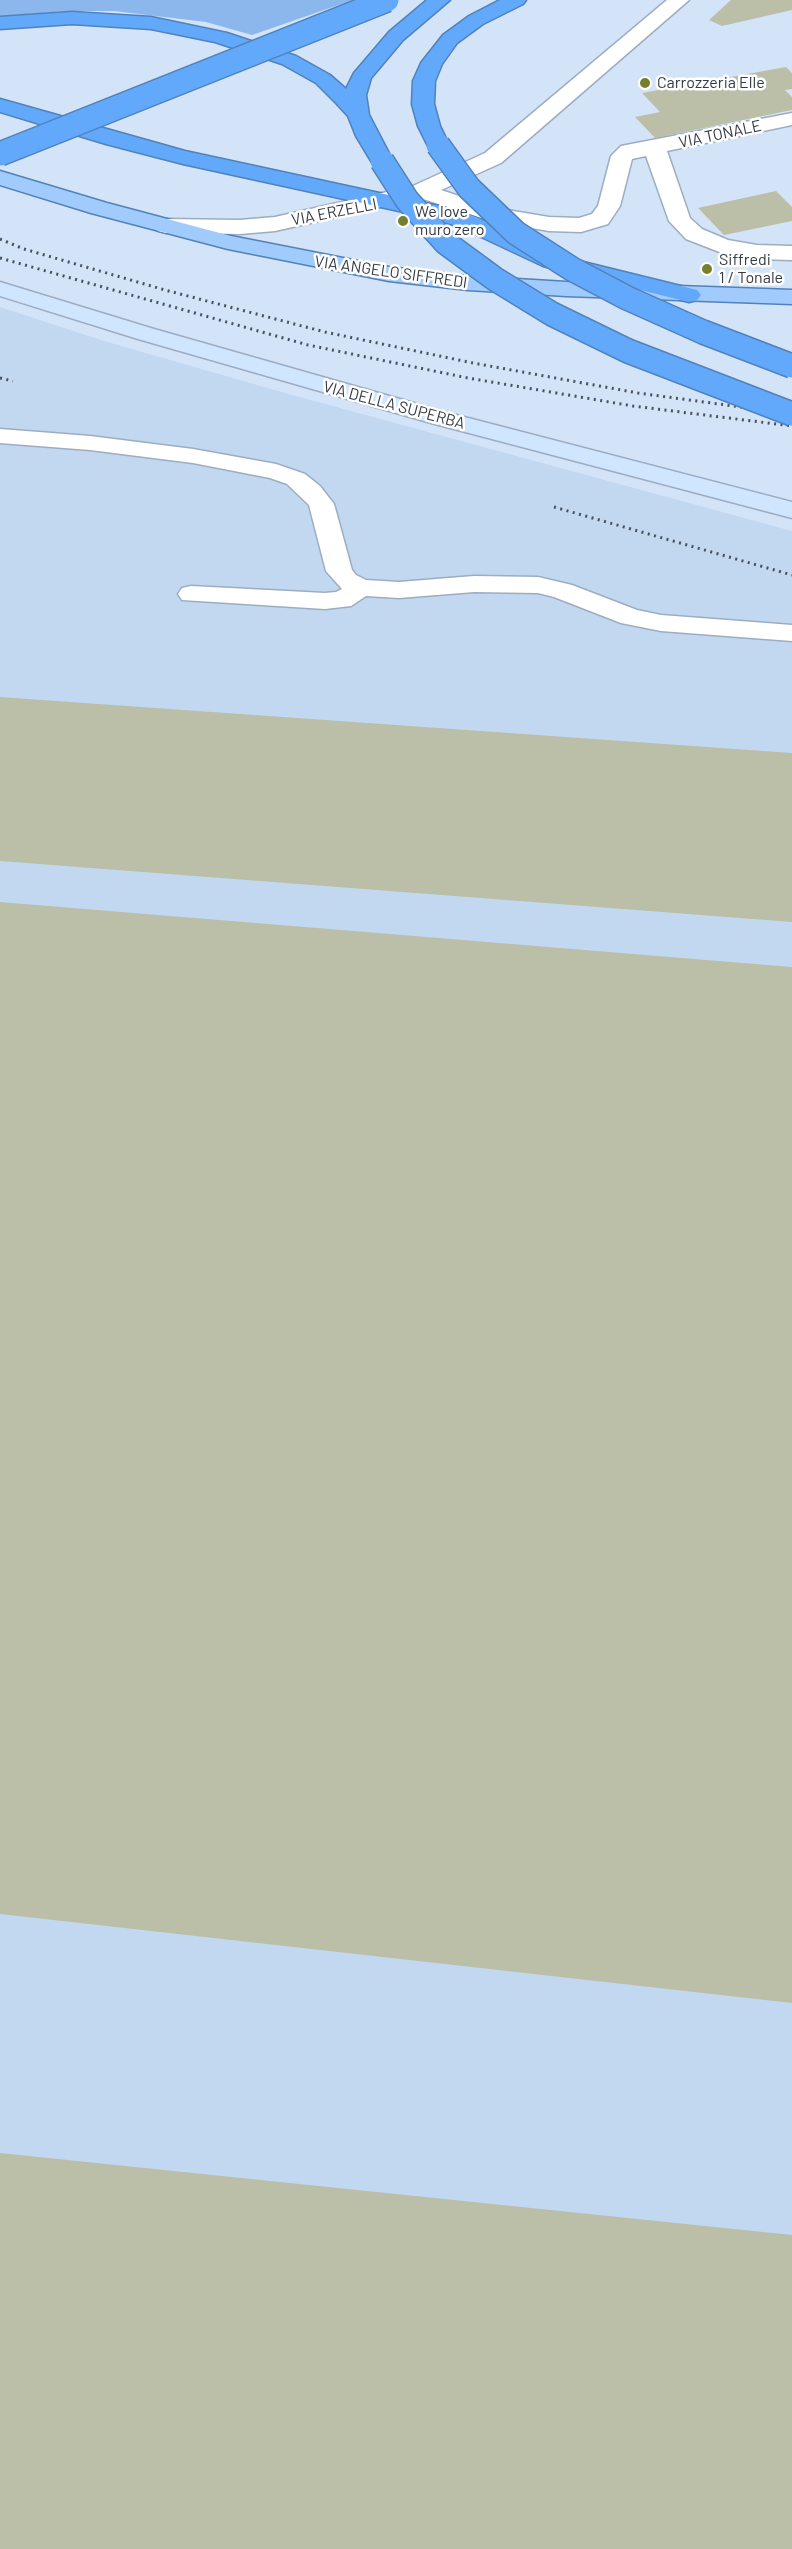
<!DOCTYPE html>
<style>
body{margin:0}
canvas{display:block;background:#d3e3f8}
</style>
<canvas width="792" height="2549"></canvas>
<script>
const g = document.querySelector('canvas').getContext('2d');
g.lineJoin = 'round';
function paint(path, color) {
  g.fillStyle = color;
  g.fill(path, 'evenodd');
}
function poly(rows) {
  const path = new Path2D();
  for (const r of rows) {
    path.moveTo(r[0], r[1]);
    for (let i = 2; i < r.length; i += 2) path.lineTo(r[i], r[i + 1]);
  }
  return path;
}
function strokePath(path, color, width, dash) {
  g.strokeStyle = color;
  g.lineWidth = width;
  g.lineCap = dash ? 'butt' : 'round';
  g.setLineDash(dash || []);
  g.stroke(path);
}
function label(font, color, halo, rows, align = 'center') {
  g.font = font + ' Barlow,sans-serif';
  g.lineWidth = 5;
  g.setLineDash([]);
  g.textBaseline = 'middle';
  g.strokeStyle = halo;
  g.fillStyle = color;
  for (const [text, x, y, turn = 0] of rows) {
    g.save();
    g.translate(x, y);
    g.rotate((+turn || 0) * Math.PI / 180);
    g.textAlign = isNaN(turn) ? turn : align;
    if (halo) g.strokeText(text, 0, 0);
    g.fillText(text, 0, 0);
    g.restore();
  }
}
paint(poly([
 [0,307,104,341,285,393,792,531,792,2549,0,2549]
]), '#c2d8f1');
paint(poly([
 [0,0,353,0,252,35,206,22,114,11,67,11,0,16]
]), '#8bb7ec');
paint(poly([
 [731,0,792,0,792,10,722,26,709,20],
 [786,67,792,73,792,89,785,90,792,97,792,110,655,138,635,117,660,112,642,93],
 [776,191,792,207,792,221,724,235,698,208],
 [0,697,792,753,792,922,0,861],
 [0,902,792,967,792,2003,0,1914],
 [0,2153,792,2235,792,2549,0,2549]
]), '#bbbfa8');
const lane = poly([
 [0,429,90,436,193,449,276,464,305,474,320,486,334,504,352,570,356,575,366,580,399,582,474,576,538,577,572,585,637,610,661,615,792,625,792,641,661,631,621,623,554,597,538,593,474,592,399,598,366,596,351,606,325,609,182,600,178,594,182,588,191,586,325,593,336,592,342,589,326,571,309,505,287,484,270,478,193,463,90,450,0,443,0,429]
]);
const street = poly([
 [667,0,689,0,501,163,441,190,495,208,549,217,579,218,592,214,598,206,611,156,621,146,792,113,792,125,667,151,690,218,702,229,728,240,757,245,792,246,792,260,757,259,722,253,686,239,669,221,646,156,632,159,620,206,608,224,581,232,549,231,491,221,420,198,275,231,240,234,166,233,158,231,155,226,158,221,166,219,240,220,275,217,413,186,485,153,667,0]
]);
const secondary = poly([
 [0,282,154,329,449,413,792,502,792,518,431,423,138,339,0,296,0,282]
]);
const primary = poly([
 [0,171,107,203,231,236,389,267,468,276,566,282,792,290,792,304,566,296,468,290,389,281,228,249,91,213,0,185,0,171]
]);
const highway = poly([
 [427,0,450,0,403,40,371,78,366,95,369,115,393,161,390,166,382,168,374,166,356,136,348,116,336,103,316,83,282,64,215,42,151,29,72,24,0,29,0,17,72,12,151,17,227,33,296,56,330,75,346,89,354,73,389,32,427,0],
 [500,0,526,0,523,4,483,24,457,43,442,64,435,81,434,104,440,126,449,145,446,150,438,152,430,150,418,126,412,104,413,81,421,63,443,35,469,16,500,0],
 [0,99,185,151,444,207,476,217,559,256,697,290,701,295,697,300,689,302,543,266,460,227,431,218,183,164,106,144,0,112,0,99]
]);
strokePath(lane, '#9dadc1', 3);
strokePath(street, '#9dadc1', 3);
strokePath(secondary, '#9dadc1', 3);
strokePath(primary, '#5282ba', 3);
strokePath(highway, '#5282ba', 3);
paint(lane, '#fff');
paint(street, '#fff');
paint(secondary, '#d0e5fe');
paint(primary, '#a1cbfd');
paint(highway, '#62a9fb');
strokePath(poly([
 [0,239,24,249,165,290,325,332,473,363,638,393,792,414],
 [0,258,308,345,468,378,633,406,792,426],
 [0,378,13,381],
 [554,507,792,575]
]), '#49515a', 3, [2, 4.5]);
const highwayBridge = poly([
 [438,145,469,188,516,233,572,269,627,298,703,332,792,366],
 [0,154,387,0],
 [382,161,407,200,446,243,495,279,552,314,628,351,792,414]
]);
strokePath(highwayBridge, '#5282ba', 26, []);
strokePath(highwayBridge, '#62a9fb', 23);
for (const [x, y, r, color] of [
 [645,83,6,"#76802c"],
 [403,221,6,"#76802c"],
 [707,269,6,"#76802c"]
]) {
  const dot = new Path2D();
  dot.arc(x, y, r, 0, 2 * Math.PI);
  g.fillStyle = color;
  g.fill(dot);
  strokePath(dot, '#fff', 2);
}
label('16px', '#343a42', '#fff', [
 ["Carrozzeria Elle",657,83],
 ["We love",415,212],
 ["muro zero",415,230],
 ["Siffredi",719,260],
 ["1 / Tonale",719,278]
], 'left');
label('16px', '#343a42', '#fff', [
 ["VIA TONALE",720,134,-12],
 ["VIA ERZELLI",334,212,-11],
 ["VIA ANGELO SIFFREDI",391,272,8],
 ["VIA DELLA SUPERBA",394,405,15]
]);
</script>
